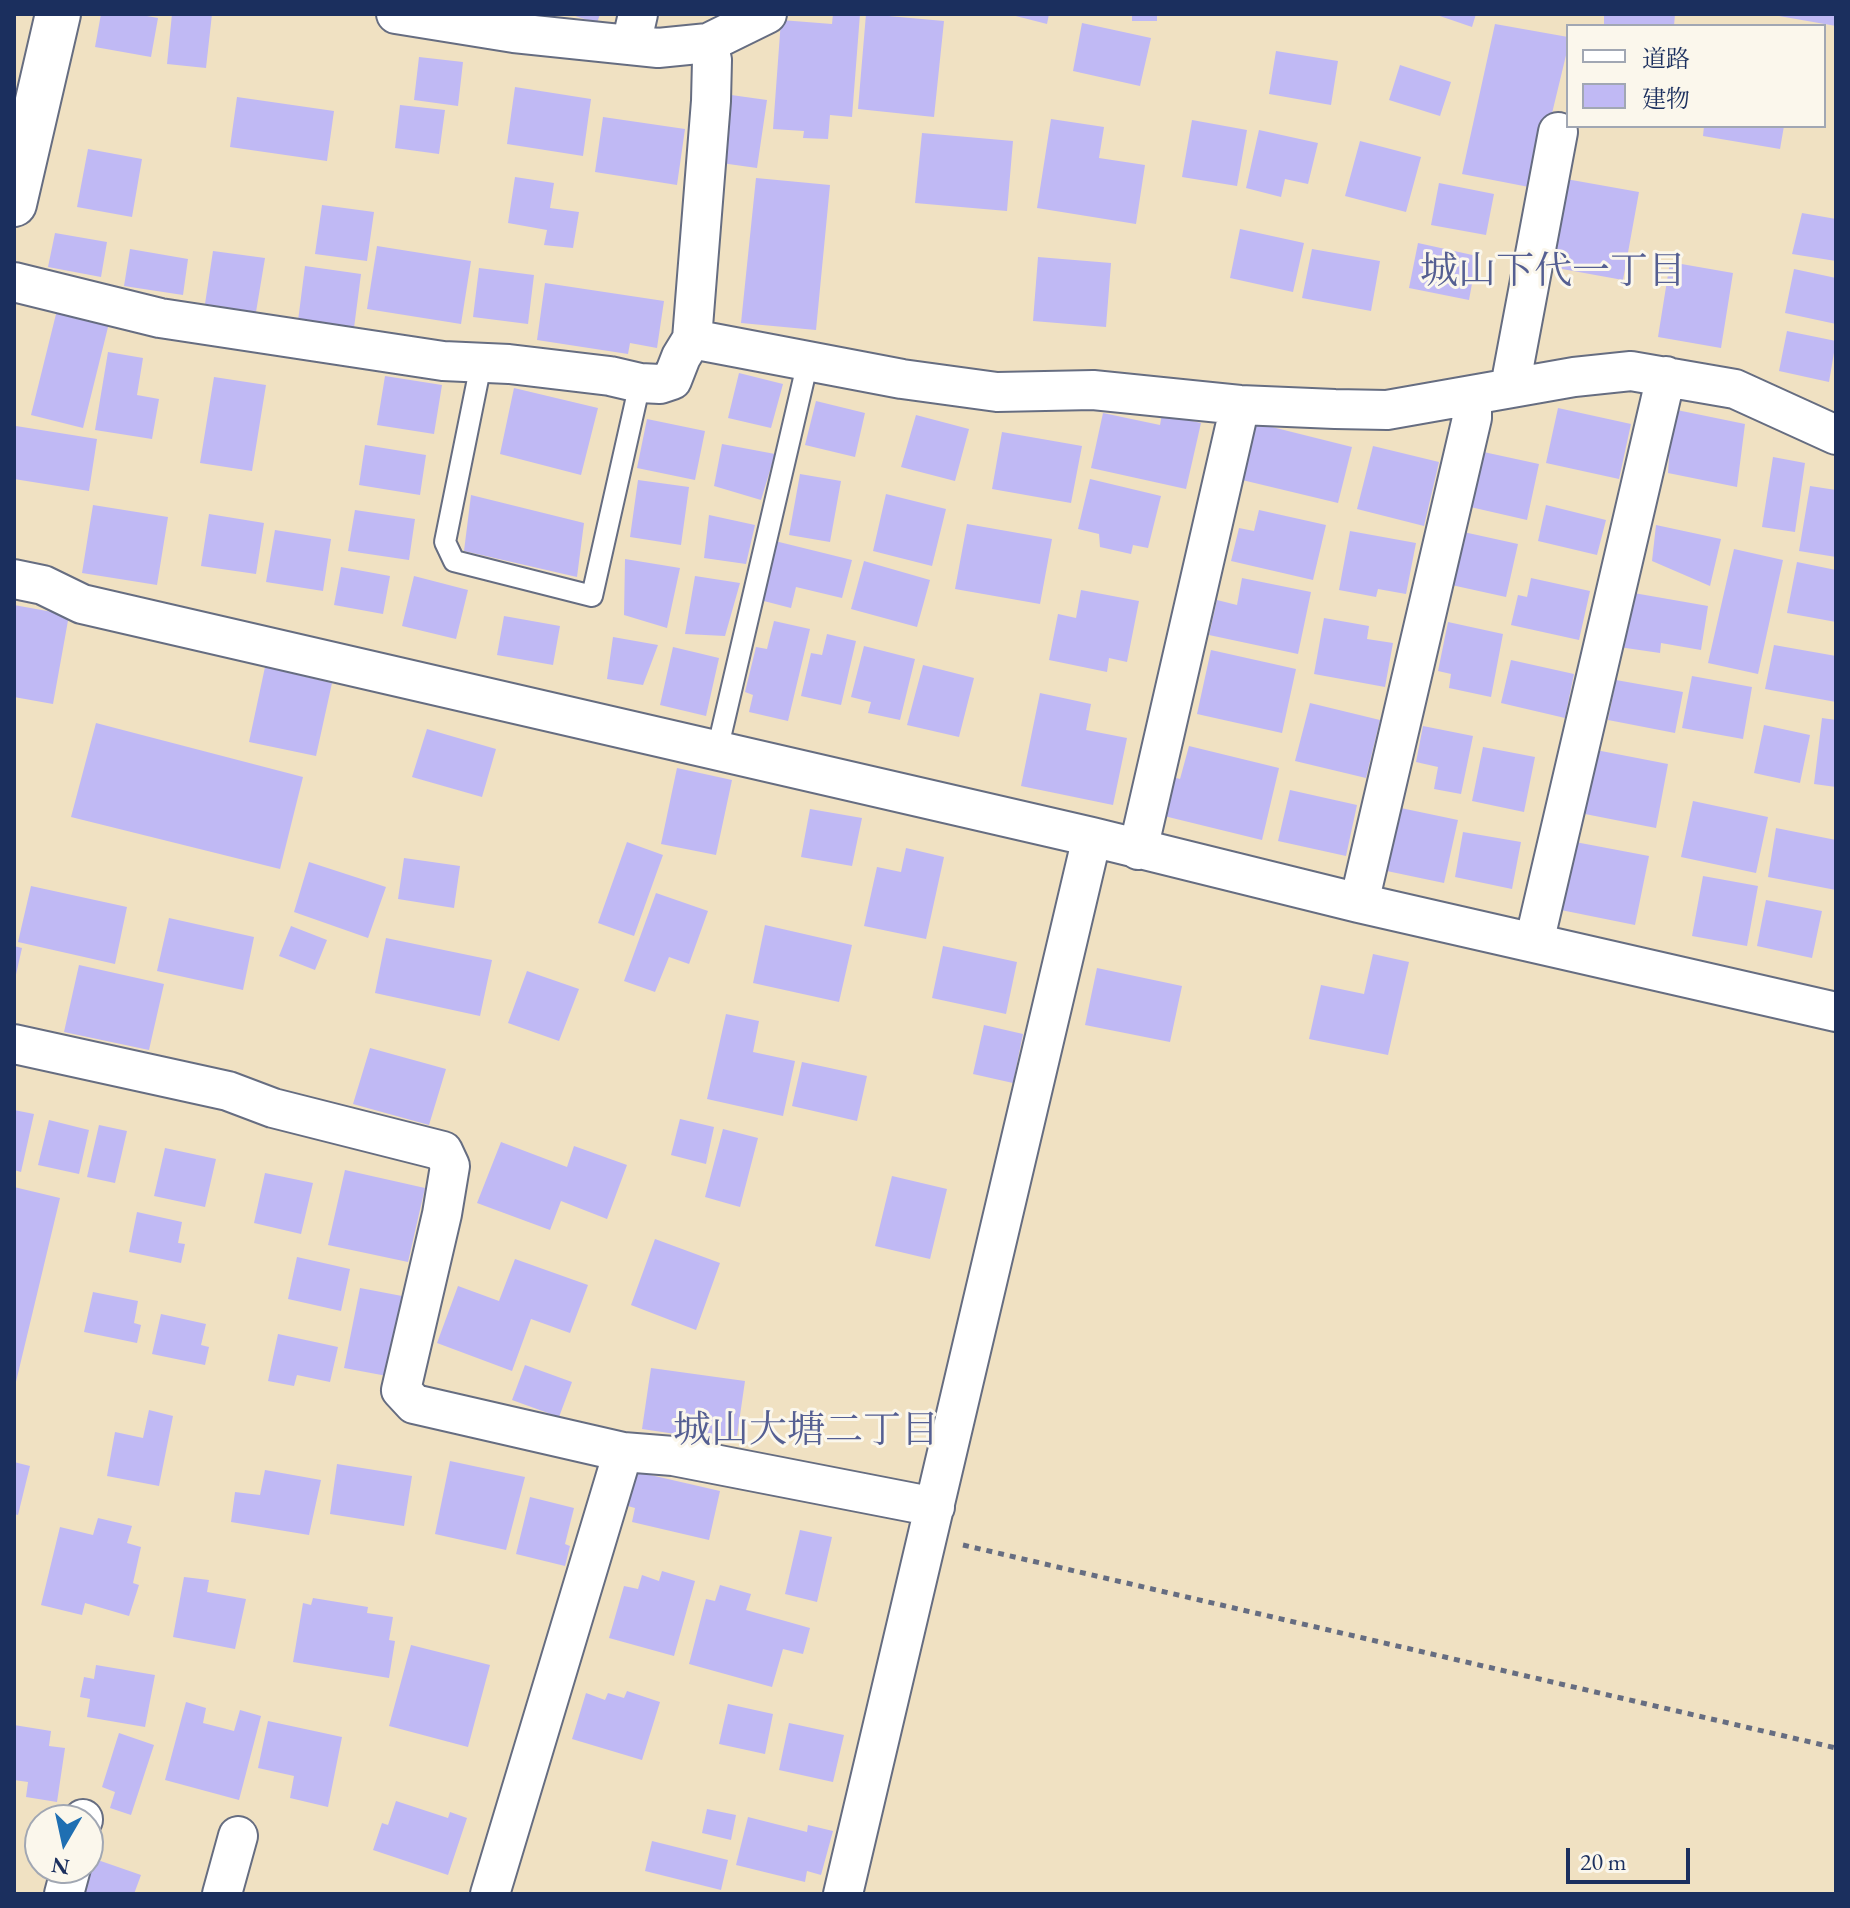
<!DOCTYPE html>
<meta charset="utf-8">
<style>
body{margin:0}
#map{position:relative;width:1850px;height:1908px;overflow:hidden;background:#f0e1c2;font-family:"EB Garamond","Noto Serif JP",serif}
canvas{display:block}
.frame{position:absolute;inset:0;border:16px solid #1b2f5e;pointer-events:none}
.legend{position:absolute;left:1566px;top:24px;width:260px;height:104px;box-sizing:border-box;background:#fbf7ec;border:2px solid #a1a7b3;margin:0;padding:10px 14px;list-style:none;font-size:24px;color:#1b2f5e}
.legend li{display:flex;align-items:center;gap:16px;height:40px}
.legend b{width:40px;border:2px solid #a1a7b3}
.north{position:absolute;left:24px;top:1804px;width:80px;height:80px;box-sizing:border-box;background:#fbf7ec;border:2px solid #a1a7b3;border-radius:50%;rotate:189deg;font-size:22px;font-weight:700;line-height:32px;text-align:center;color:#1b2f5e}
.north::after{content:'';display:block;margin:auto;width:28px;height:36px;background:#1f6fb2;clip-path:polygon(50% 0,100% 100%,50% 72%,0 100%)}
.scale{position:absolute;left:1566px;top:1848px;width:124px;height:36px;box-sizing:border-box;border:4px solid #1b2f5e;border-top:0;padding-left:10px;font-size:24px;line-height:28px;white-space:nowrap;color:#1b2f5e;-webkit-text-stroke:6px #fbf7ec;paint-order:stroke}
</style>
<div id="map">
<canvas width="1850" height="1908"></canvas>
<div class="frame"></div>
<ul class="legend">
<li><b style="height:10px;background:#fff"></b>道路</li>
<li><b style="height:22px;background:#c0b9f4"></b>建物</li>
</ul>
<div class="north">N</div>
<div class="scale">20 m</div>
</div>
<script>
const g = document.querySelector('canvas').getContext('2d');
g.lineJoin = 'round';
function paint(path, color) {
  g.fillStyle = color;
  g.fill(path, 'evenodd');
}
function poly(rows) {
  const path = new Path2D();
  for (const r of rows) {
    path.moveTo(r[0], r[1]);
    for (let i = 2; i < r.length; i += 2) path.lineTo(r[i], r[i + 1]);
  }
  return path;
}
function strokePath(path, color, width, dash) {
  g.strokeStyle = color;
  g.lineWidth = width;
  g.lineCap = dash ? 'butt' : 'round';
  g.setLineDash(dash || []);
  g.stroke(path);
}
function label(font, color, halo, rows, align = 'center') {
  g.font = font + ' "EB Garamond","Noto Serif JP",serif';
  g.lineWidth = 6;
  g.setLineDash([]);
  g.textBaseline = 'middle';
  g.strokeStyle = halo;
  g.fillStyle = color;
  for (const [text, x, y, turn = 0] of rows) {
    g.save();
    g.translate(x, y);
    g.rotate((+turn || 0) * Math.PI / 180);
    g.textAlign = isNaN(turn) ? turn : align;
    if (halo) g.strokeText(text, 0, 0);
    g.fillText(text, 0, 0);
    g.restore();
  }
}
paint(poly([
 [101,14,136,14,158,18,151,57,95,47],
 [172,14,212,14,206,68,167,64],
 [569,14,600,14,597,23],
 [833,14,860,14,852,117,830,115,828,139,803,138,804,131,773,129,781,20,832,24],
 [866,14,944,21,934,117,858,109],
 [1008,14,1049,14,1047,24],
 [1132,14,1157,14,1157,21,1132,21],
 [1434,14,1476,14,1472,27],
 [1604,14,1675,14,1674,26,1604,26],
 [1779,14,1836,14,1836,26,1779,16],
 [1082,23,1151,38,1140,86,1073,71],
 [1495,24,1568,37,1568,47,1534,188,1462,174],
 [1276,51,1338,61,1331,105,1269,94],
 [419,57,463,62,458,106,414,100],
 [1400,65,1451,82,1440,116,1389,100],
 [515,87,591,99,583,156,507,144],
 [724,94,767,100,757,168,714,162],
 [237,97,334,111,327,161,230,147],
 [400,105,445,110,439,154,395,148],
 [603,117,685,129,677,185,595,172],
 [1051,119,1104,127,1099,158,1145,165,1136,224,1037,208],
 [1192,120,1247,130,1237,186,1182,177],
 [1704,126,1784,126,1780,149,1703,136],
 [1259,130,1318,143,1308,184,1285,179,1281,197,1246,188],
 [922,133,1013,141,1007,211,915,203],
 [1360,141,1421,157,1406,212,1345,196],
 [88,149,142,159,132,217,77,207],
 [515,177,554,183,550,208,579,212,573,248,544,245,547,230,508,223],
 [756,178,830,185,816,330,741,323],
 [1566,179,1639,192,1623,280,1551,267],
 [1439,183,1494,194,1486,235,1431,225],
 [322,205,374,212,367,261,315,254],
 [1802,213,1836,219,1836,261,1792,254],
 [1240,229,1304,243,1293,292,1230,278],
 [55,233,107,242,101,277,48,267],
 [1418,243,1477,256,1469,300,1409,288],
 [377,246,471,261,461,324,367,309],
 [130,249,188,259,183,295,124,286],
 [1312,249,1380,261,1371,311,1302,298],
 [213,251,265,258,256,312,205,304],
 [1038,257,1111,263,1106,327,1033,321],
 [1670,262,1733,273,1721,348,1658,337],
 [305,266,361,274,354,328,298,321],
 [479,268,534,275,528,324,473,317],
 [1794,269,1836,278,1836,324,1785,313],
 [545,283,664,301,657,348,630,343,628,354,537,340],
 [57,310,109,323,83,428,31,415],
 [1787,331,1836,341,1829,382,1779,371],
 [108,352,143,358,137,395,159,399,152,439,95,430],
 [739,373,783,384,771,428,728,418],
 [385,376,442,385,434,434,377,425],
 [214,377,266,385,252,471,200,463],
 [514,388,598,408,581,475,500,454],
 [816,401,865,413,855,457,805,445],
 [1558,408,1631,424,1619,479,1546,463],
 [1672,409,1745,424,1737,487,1668,473],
 [1103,413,1160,425,1162,414,1201,423,1186,489,1091,468],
 [916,415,969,429,955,481,901,467],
 [647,419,705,431,695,480,637,468],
 [1252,422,1352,447,1338,503,1238,479],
 [16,426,97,439,89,491,14,479,14,441],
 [1002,432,1082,446,1071,503,992,489],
 [722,444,775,454,761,500,714,486],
 [365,445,426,455,420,495,359,485],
 [1373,446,1439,462,1424,526,1357,509],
 [1479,451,1539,464,1527,520,1466,506],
 [1773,457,1805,463,1795,532,1762,527],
 [800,474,841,481,830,542,789,535],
 [1090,479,1161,496,1148,548,1133,545,1131,554,1100,547,1099,534,1078,529],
 [638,480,689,487,681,545,630,537],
 [1810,486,1836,490,1836,557,1799,551],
 [886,494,946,509,932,566,873,551],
 [471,495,584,523,577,577,464,551],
 [93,505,168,517,157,585,82,573],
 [1546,505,1606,520,1597,555,1538,541],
 [355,510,415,519,409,560,348,551],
 [1259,510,1326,525,1313,580,1231,561,1239,528,1254,531],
 [209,514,264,523,256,574,201,566],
 [709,515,755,525,746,564,704,558],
 [967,524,1052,539,1040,604,955,589],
 [1656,525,1721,539,1710,586,1652,561],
 [275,530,331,539,323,591,266,582],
 [1350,531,1416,543,1406,594,1378,589,1376,597,1339,590],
 [1459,531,1518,544,1506,597,1447,584],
 [775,541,852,560,842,598,796,587,791,608,760,600],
 [1734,549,1783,560,1758,674,1708,663],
 [625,559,680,568,667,628,624,615],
 [864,561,930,580,917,627,851,609],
 [1797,562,1836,570,1836,622,1787,613],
 [341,567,390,576,383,614,334,605],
 [414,576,468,590,456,639,402,626],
 [695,576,740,583,725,636,685,634],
 [1242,578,1311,592,1298,654,1209,635,1217,600,1237,605],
 [1531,578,1590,591,1579,640,1511,625,1518,595,1527,597],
 [1081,590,1139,601,1127,662,1109,658,1107,672,1049,660,1058,614,1076,618],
 [1628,592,1708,606,1701,650,1661,643,1660,653,1619,647],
 [14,605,69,615,53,704,14,697],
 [504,616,560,626,553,665,497,655],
 [1324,618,1369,626,1367,639,1393,643,1385,687,1314,674],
 [774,621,810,629,788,721,749,712,753,695,745,692,756,647,767,649],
 [1448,622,1503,634,1491,697,1449,688,1451,674,1438,671],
 [827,634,856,641,841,705,801,696,811,653,822,655],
 [613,637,658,645,643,685,607,679],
 [1774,645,1836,656,1836,702,1765,689],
 [864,646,915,659,900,720,868,713,871,702,851,697],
 [673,647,719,658,706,716,660,705],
 [1211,650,1296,669,1282,733,1197,714],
 [1511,660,1574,674,1565,718,1501,703],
 [923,665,974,678,959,737,907,725],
 [265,667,332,683,316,756,249,742],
 [1692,676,1752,687,1743,739,1682,728],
 [1616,680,1683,692,1675,733,1608,720],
 [1040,693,1091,704,1086,730,1127,738,1113,805,1021,786],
 [1310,703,1380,720,1366,778,1295,761],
 [1822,718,1836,720,1836,787,1814,784],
 [96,723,303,777,280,869,71,817],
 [1764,725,1810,735,1800,783,1754,773],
 [1423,726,1473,736,1461,794,1434,789,1438,767,1416,762],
 [427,729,496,749,482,797,412,777],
 [1189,746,1279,768,1262,840,1160,815,1169,776,1180,779],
 [1483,747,1535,757,1524,812,1472,801],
 [1596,750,1668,764,1656,828,1585,814],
 [677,768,732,780,716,855,661,844],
 [1290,790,1357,805,1346,856,1278,841],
 [1693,801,1768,817,1756,873,1681,857],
 [1396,807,1458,820,1444,883,1382,870],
 [810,809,862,818,852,866,801,857],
 [1776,828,1836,840,1836,890,1768,877],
 [1463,832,1521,842,1512,889,1455,877],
 [1570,841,1649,856,1635,925,1556,909],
 [627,842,663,855,634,936,598,923],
 [906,848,944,857,926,939,864,926,877,867,901,872],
 [404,858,460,866,454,908,398,899],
 [309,862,386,887,368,938,294,912],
 [1703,876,1758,886,1747,946,1692,936],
 [31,886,127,907,115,964,18,942],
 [656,893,708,911,689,964,669,957,655,992,624,981],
 [1766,900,1822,911,1812,958,1757,946],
 [169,918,254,937,243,990,157,971],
 [765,925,852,945,839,1002,753,983],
 [291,926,327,940,315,970,279,956],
 [386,938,492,960,480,1016,375,993],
 [14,946,22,948,15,979,14,979],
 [943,946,1017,962,1006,1014,932,998],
 [1373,954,1409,962,1388,1055,1309,1039,1321,985,1364,994],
 [79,965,164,984,149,1050,64,1032],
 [1097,968,1182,986,1170,1042,1085,1025],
 [527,971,579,989,559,1041,508,1023],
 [726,1014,759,1021,753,1052,795,1061,783,1116,707,1099],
 [984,1025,1023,1034,1013,1083,973,1074],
 [370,1048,446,1069,429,1125,353,1104],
 [802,1062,867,1076,857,1121,792,1106],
 [14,1110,34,1114,21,1172,14,1170],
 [680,1119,714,1127,706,1164,671,1155],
 [49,1120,89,1130,79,1174,38,1165],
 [99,1125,127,1131,115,1183,87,1177],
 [723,1129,758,1138,740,1207,705,1197],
 [501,1142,567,1167,574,1146,627,1165,607,1219,561,1201,550,1230,477,1203],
 [165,1148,216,1159,205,1207,154,1196],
 [345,1170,425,1188,408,1262,328,1245],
 [265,1173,313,1183,301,1234,254,1223],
 [892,1176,947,1189,930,1259,875,1246],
 [14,1187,60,1198,15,1386,14,1386],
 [137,1212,182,1222,178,1243,185,1244,181,1263,129,1252],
 [655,1239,720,1263,696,1330,631,1305],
 [297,1257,350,1269,341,1311,288,1299],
 [515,1259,588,1285,570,1333,531,1319,512,1371,437,1343,458,1286,499,1301],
 [360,1288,402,1296,387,1376,344,1368],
 [93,1292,138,1301,134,1323,141,1325,137,1343,84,1332],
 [161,1314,206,1324,201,1345,209,1347,205,1365,152,1354],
 [278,1334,338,1347,330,1382,297,1375,294,1386,268,1381],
 [525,1365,572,1382,559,1417,512,1400],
 [651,1368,745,1381,736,1443,642,1429],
 [149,1410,173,1416,159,1486,107,1476,115,1432,143,1438],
 [450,1461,525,1477,506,1550,435,1534],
 [14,1462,30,1466,18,1515,14,1514],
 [337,1464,412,1476,404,1526,330,1514],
 [265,1470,321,1480,309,1535,231,1522,235,1492,260,1495],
 [633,1471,720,1491,709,1540,632,1522,635,1508,624,1505],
 [530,1497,574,1508,565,1544,570,1546,565,1566,516,1554],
 [98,1518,132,1526,127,1543,141,1547,133,1583,139,1585,129,1616,85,1603,82,1615,41,1605,60,1527,93,1535],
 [800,1530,832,1537,817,1602,785,1594],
 [662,1571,695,1581,674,1656,609,1638,624,1586,638,1589,642,1575,659,1581],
 [184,1577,209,1580,207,1592,246,1599,235,1649,173,1637],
 [720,1585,751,1594,746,1610,810,1628,803,1654,783,1649,772,1687,689,1664,706,1599,715,1601],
 [313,1598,368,1607,367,1613,393,1617,389,1640,395,1641,389,1678,293,1662,303,1603,311,1605],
 [411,1645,490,1665,468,1747,389,1726],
 [96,1665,155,1675,145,1727,87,1717,90,1699,80,1697,84,1677,94,1679],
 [627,1691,660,1702,642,1760,572,1739,586,1693,605,1700,608,1693,624,1698],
 [186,1702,206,1708,203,1723,234,1731,240,1710,261,1716,239,1800,165,1780],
 [728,1704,773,1714,765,1754,719,1744],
 [268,1721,342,1737,328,1807,290,1798,294,1776,258,1768],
 [789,1723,844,1735,833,1782,779,1770],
 [14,1725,51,1731,49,1746,65,1748,57,1802,26,1797,28,1782,14,1780],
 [119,1733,154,1745,131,1815,110,1808,115,1792,102,1787],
 [396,1801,448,1818,450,1812,467,1818,448,1875,373,1850,382,1823,388,1825],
 [707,1809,736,1815,731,1840,702,1833],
 [748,1817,807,1832,808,1825,833,1831,821,1875,807,1871,805,1882,736,1865],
 [652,1841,728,1860,721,1890,645,1871],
 [92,1858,141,1875,134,1894,79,1894]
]), '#c0b9f4');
const lane = poly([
 [481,364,445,542,454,561,592,596,640,383],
 [717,751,808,361]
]);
const street = poly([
 [396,14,514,33,658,48,708,43,767,14],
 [631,45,638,14],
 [14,282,160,318,443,361,509,364,610,376,640,383,660,384,672,380,681,357,692,339,711,101,712,60,708,43],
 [692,339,902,379,997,392,1093,390,1240,405,1335,409,1387,410,1574,377,1631,371,1735,389,1836,435],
 [1510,387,1558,132],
 [14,579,43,585,82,604,1092,837,1359,903,1836,1012],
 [1138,850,1240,405],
 [1359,903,1472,418,1472,396],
 [1534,943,1666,376],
 [14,1044,228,1091,273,1108,443,1151,450,1166,442,1214,401,1390,414,1404,623,1452,673,1456,935,1507],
 [83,1820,83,1819],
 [64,1894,71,1868],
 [222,1894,238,1836],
 [490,1894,623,1452],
 [843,1894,1092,837]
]);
const secondary = poly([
 [14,204,58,14]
]);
strokePath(lane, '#666d81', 24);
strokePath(street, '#666d81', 42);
strokePath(secondary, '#666d81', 48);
strokePath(poly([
 [963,1545,1836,1748]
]), '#666d81', 5, [6, 6]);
strokePath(lane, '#fff', 20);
strokePath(street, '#fff', 38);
strokePath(secondary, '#fff', 44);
label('38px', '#555f92', '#fbf7ec', [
 ["城山下代一丁目",1553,273],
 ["城山大塘二丁目",806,1432]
]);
</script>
